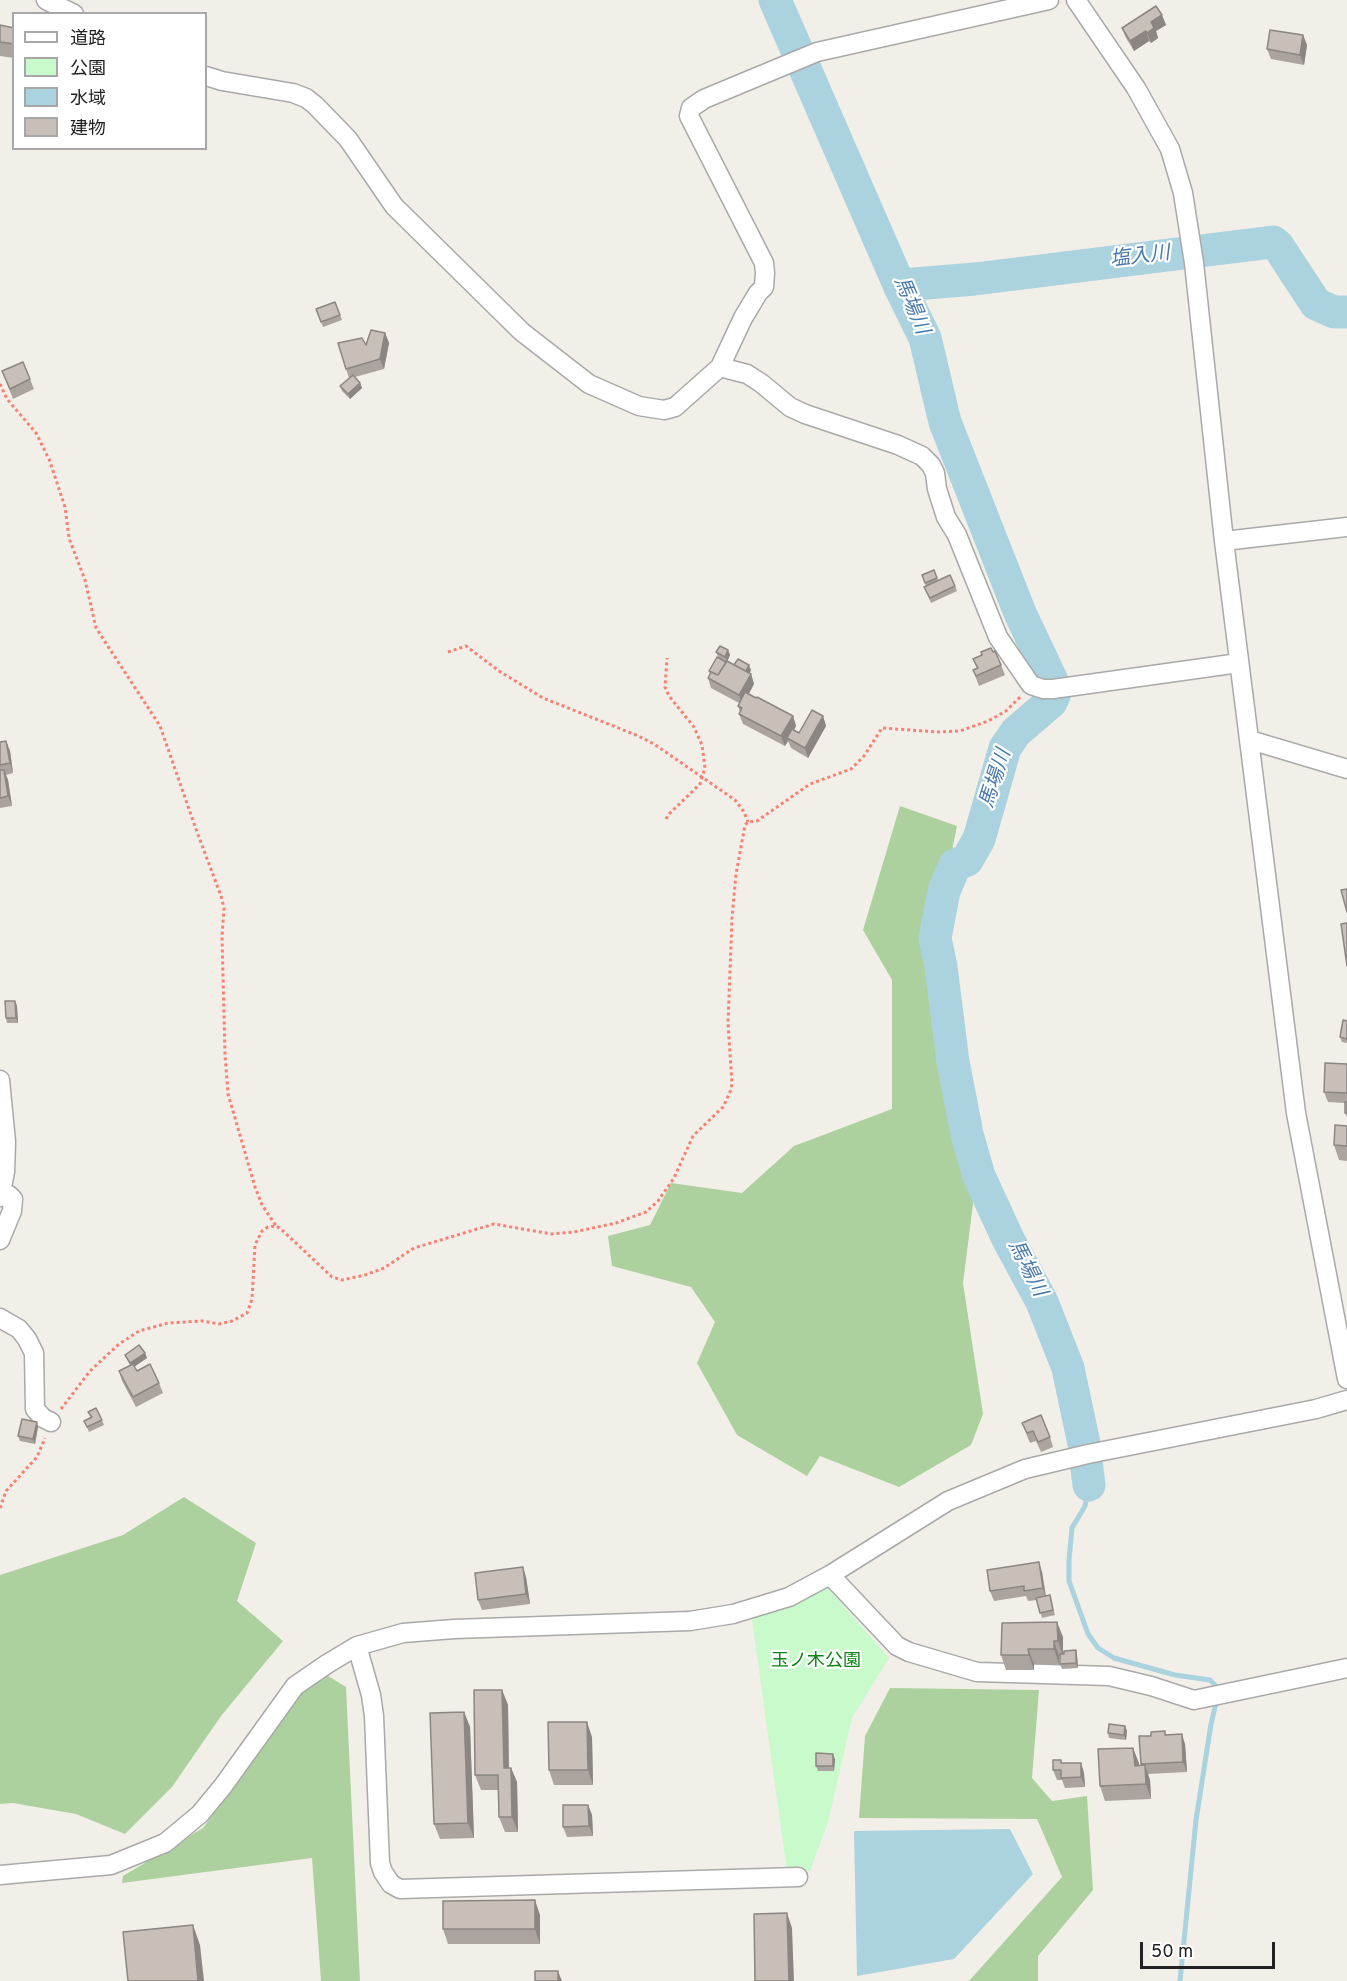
<!DOCTYPE html>
<meta charset="utf-8">
<style>
body{margin:0}
#map{position:relative;width:1347px;height:1981px;overflow:hidden;background:#f2efe9;font-family:Overpass,"Noto Sans JP",sans-serif}
canvas{display:block}
.legend{position:absolute;left:12px;top:12px;width:195px;height:138px;box-sizing:border-box;background:#fff;border:2px solid #a7a7a7;margin:0;padding:8px 10px;list-style:none;font-size:18px;color:#222}
.legend li{display:flex;align-items:center;gap:12px;height:30px}
.legend b{width:30px;border:2px solid #a7a7a7}
.scale{position:absolute;left:1140px;top:1942px;width:135px;height:27px;box-sizing:border-box;border:3px solid #222;border-top:0;padding-left:8px;font-size:18px;line-height:21px;white-space:nowrap;color:#222;-webkit-text-stroke:4px #fff;paint-order:stroke}
</style>
<div id="map">
<canvas width="1347" height="1981"></canvas>
<ul class="legend">
<li><b style="height:8px;background:#fff"></b>道路</li>
<li><b style="height:16px;background:#c8facc"></b>公園</li>
<li><b style="height:16px;background:#aad3df"></b>水域</li>
<li><b style="height:16px;background:#c7bfb8"></b>建物</li>
</ul>
<div class="scale">50 m</div>
</div>
<script>
const g = document.querySelector('canvas').getContext('2d');
g.lineJoin = 'round';
function paint(path, color) {
  g.fillStyle = color;
  g.fill(path, 'evenodd');
}
function poly(rows) {
  const path = new Path2D();
  for (const r of rows) {
    path.moveTo(r[0], r[1]);
    for (let i = 2; i < r.length; i += 2) path.lineTo(r[i], r[i + 1]);
  }
  return path;
}
function strokePath(path, color, width, dash) {
  g.strokeStyle = color;
  g.lineWidth = width;
  g.lineCap = dash ? 'butt' : 'round';
  g.setLineDash(dash || []);
  g.stroke(path);
}
function label(font, color, halo, rows, align = 'center') {
  g.font = font + ' Overpass,"Noto Sans JP",sans-serif';
  g.lineWidth = 4.5;
  g.setLineDash([]);
  g.textBaseline = 'middle';
  g.strokeStyle = halo;
  g.fillStyle = color;
  for (const [text, x, y, turn = 0] of rows) {
    g.save();
    g.translate(x, y);
    g.rotate((+turn || 0) * Math.PI / 180);
    g.textAlign = isNaN(turn) ? turn : align;
    if (halo) g.strokeText(text, 0, 0);
    g.fillText(text, 0, 0);
    g.restore();
  }
}
paint(poly([
 [900,806,957,826,931,954,948,1097,973,1204,963,1283,983,1414,971,1445,899,1487,820,1456,807,1476,737,1435,697,1363,715,1322,691,1287,612,1266,608,1236,650,1225,671,1183,742,1193,794,1146,892,1109,892,980,863,930],
 [184,1497,256,1543,237,1601,283,1641,221,1716,172,1787,125,1834,76,1814,13,1803,0,1804,0,1575,123,1535],
 [320,1671,346,1687,360,1981,321,1981,312,1858,122,1883,123,1876,203,1828,247,1769,279,1703],
 [890,1688,1039,1690,1032,1778,1052,1801,1087,1796,1093,1890,1038,1956,1038,1981,969,1981,1062,1877,1037,1819,859,1818,865,1736]
]), '#add19e');
paint(poly([
 [826,1586,889,1658,852,1718,828,1822,810,1871,787,1871,752,1620]
]), '#c8facc');
paint(poly([
 [1010,1829,1033,1874,954,1959,857,1976,854,1831]
]), '#aad3df');
strokePath(poly([
 [1089,1485,1085,1506,1072,1528,1069,1560,1069,1581,1088,1634,1098,1648,1114,1658,1175,1675,1210,1680,1216,1686],
 [1180,1981,1196,1820,1211,1724,1216,1703]
]), '#aad3df', 5);
strokePath(poly([
 [775,0,900,287,925,338,945,422,1020,613,1052,681,1055,693,1051,702,1016,732,1005,748,979,839,967,860,955,865,944,891,935,938,941,967,953,1062,967,1134,979,1176,1008,1239,1042,1302,1068,1368,1084,1444,1089,1485],
 [900,287,902,285,975,279,1273,242,1278,246,1316,304,1334,312,1347,312]
]), '#aad3df', 33);
const minor = poly([
 [46,0,74,14],
 [1076,0,1136,88,1170,149,1183,193,1194,263,1224,541,1296,1113,1347,1379],
 [206,76,222,81,293,93,306,98,315,105,348,139,394,206,522,332,589,384,639,406,664,410,675,407,720,367,747,374,761,383,790,407,805,414,898,445,922,456,931,465,935,473,937,489,946,517,957,535,998,637,1031,685,1043,689,1053,689,1239,663],
 [720,367,743,318,758,293,764,287,765,273,764,263,689,116,691,108,704,99,817,52,1049,0],
 [1224,541,1347,527],
 [1250,740,1347,769],
 [0,1080,6,1142,5,1172,0,1197],
 [0,1240,12,1211,13,1199,9,1195,1,1193],
 [0,1318,19,1329,27,1339,34,1353,35,1409,43,1418,51,1422],
 [830,1575,897,1646,909,1652,977,1672,1109,1676,1151,1686,1194,1700,1347,1668],
 [357,1646,371,1695,374,1716,380,1863,383,1872,391,1884,400,1889,798,1877],
 [0,1875,111,1865,165,1843,200,1814,223,1786,295,1686,327,1664,357,1646,403,1633,454,1629,690,1621,733,1614,789,1597,830,1575,948,1501,1025,1469,1088,1454,1316,1409,1347,1400]
]);
strokePath(minor, '#a9a9a9', 21);
strokePath(poly([
 [0,384,7,399,36,433,49,459,65,507,69,538,85,580,96,628,160,726,197,832,221,896,224,908,222,936,225,1055,228,1094,255,1187,262,1205,276,1226],
 [448,652,466,646,499,671,543,698,636,735,654,744,735,800,744,812,748,822],
 [666,819,668,815,700,784,705,768,702,745,694,727,669,696,665,687,667,658],
 [61,1409,90,1371,119,1344,139,1331,168,1323,202,1321,219,1324,232,1321,247,1313,252,1299,255,1245,262,1231,268,1227,276,1226,281,1229,332,1277,342,1280,365,1275,384,1268,414,1248,494,1224,552,1234,574,1232,616,1223,646,1212,658,1201,674,1178,693,1136,723,1107,730,1092,732,1084,728,1023,732,918,736,874,745,825,748,822,757,821,810,784,851,769,864,756,882,728,938,732,960,731,988,721,1006,711,1020,697],
 [0,1508,6,1491,37,1457,45,1438]
]), '#fa8072', 3, [3, 3]);
strokePath(minor, '#fff', 18);
paint(poly([
 [1162,15,1166,25,1156,31,1158,38,1151,43,1149,41,1134,51,1126,38,1122,28],
 [0,25,14,28,14,58,0,56],
 [1303,35,1307,45,1304,65,1271,59,1267,49],
 [335,302,342,320,323,327,316,309],
 [385,333,389,343,384,369,355,377,360,383,362,388,350,399,342,391,340,386,349,378,346,369,366,345],
 [2,371,30,379,34,389,13,399],
 [934,570,938,580,955,586,957,591,931,603,926,592,926,586,922,575],
 [728,650,730,655,727,661,734,665,751,670,749,674,751,674,754,684,749,694,793,716,796,726,794,730,799,733,823,716,826,726,808,758,791,748,788,741,785,746,743,724,739,714,740,712,738,706,739,703,711,688,708,678,710,674,709,671,718,657,716,652],
 [993,652,1001,665,1005,675,979,686,973,670,977,669,973,659],
 [6,741,10,751,13,773,6,775,8,780,12,806,0,808,0,742],
 [15,1001,17,1006,18,1023,7,1023,6,1018],
 [1347,1021,1347,1043,1342,1042,1340,1037],
 [1347,1064,1347,1117,1345,1113,1345,1103,1328,1102,1324,1092],
 [1347,1126,1347,1161,1339,1160,1334,1145],
 [145,1353,147,1358,134,1367,137,1371,159,1383,163,1393,136,1407,122,1381,119,1371,130,1365,125,1355],
 [88,1412,102,1420,104,1425,89,1432,84,1421,91,1418],
 [1022,1423,1050,1437,1053,1447,1041,1452,1036,1441,1030,1443],
 [38,1427,35,1444,20,1441,18,1436],
 [1042,1572,1046,1596,1050,1595,1055,1615,1042,1618,1037,1600,1028,1601,1026,1596,994,1601,990,1591],
 [526,1577,530,1604,482,1610,478,1600],
 [1063,1637,1063,1654,1076,1650,1077,1655,1078,1668,1062,1669,1060,1664,1060,1656,1059,1656,1059,1664,1034,1664,1034,1670,1006,1670,1001,1655],
 [502,1690,508,1705,509,1768,511,1768,517,1782,518,1832,505,1832,499,1817,499,1790,481,1790,475,1775],
 [464,1712,470,1727,474,1838,440,1839,434,1824],
 [1125,1726,1127,1731,1126,1740,1109,1738,1108,1733],
 [1165,1731,1166,1735,1185,1744,1187,1772,1148,1774,1150,1780,1151,1799,1105,1801,1100,1786,1133,1748,1139,1765,1141,1765,1151,1736],
 [592,1737,593,1785,554,1785,549,1770],
 [835,1759,834,1771,818,1771,816,1766],
 [1061,1760,1062,1763,1081,1763,1084,1773,1085,1787,1065,1788,1062,1780,1057,1780,1053,1770],
 [588,1805,592,1815,593,1836,567,1837,563,1827],
 [540,1915,540,1944,448,1944,443,1929]
]), '#aba49e');
paint(poly([
 [1162,15,1166,25,1156,31,1158,38,1151,43,1147,33,1151,22],
 [1146,31,1149,41,1134,51,1130,41],
 [1303,35,1307,45,1304,65,1300,55],
 [385,333,389,343,384,369,380,359],
 [360,383,362,388,350,399,348,394],
 [728,650,730,655,727,662,725,657],
 [749,665,751,670,748,676,746,671],
 [751,674,754,684,742,705,739,695],
 [793,716,796,726,789,739,787,738,788,741,785,746,781,736],
 [823,716,826,726,808,758,805,748],
 [6,741,10,751,13,773,10,763],
 [4,770,8,780,12,806,8,796],
 [15,1001,17,1006,18,1023,16,1018],
 [145,1353,147,1358,132,1368,130,1363],
 [37,1422,38,1427,35,1444,33,1439],
 [1039,1562,1042,1572,1046,1598,1043,1588],
 [523,1567,526,1577,530,1604,526,1594],
 [1057,1622,1063,1637,1063,1656,1058,1641],
 [1054,1641,1059,1656,1059,1664,1054,1649],
 [1028,1649,1034,1664,1034,1670,1029,1655],
 [1076,1650,1077,1655,1078,1668,1076,1663],
 [502,1690,508,1705,509,1783,504,1768],
 [464,1712,470,1727,474,1838,468,1823],
 [587,1722,592,1737,593,1785,588,1770],
 [1125,1726,1127,1731,1126,1740,1124,1735],
 [1182,1734,1185,1744,1187,1772,1183,1762],
 [1133,1748,1139,1763,1140,1780,1135,1766],
 [833,1754,835,1759,834,1771,833,1766],
 [1081,1763,1084,1773,1085,1787,1081,1777],
 [1145,1765,1150,1780,1151,1799,1146,1784],
 [511,1768,517,1782,518,1832,512,1817],
 [588,1805,592,1815,593,1836,589,1826],
 [535,1900,540,1915,540,1944,535,1929],
 [787,1913,792,1928,794,1981,789,1981],
 [193,1925,200,1945,204,1981,198,1981],
 [558,1971,562,1981,558,1981]
]), '#8b8681');
const building = poly([
 [1156,6,1162,15,1151,22,1154,28,1147,33,1146,31,1130,41,1122,28,1156,6],
 [0,25,14,28,14,44,0,42,0,25],
 [1270,30,1303,35,1300,55,1267,49,1270,30],
 [335,302,340,315,321,322,316,309,335,302],
 [371,330,385,333,380,359,346,369,338,343,362,338,366,345,371,330],
 [23,362,30,379,10,389,2,371,23,362],
 [353,375,360,383,348,394,340,386,353,375],
 [934,570,937,578,925,583,922,575,934,570],
 [950,575,955,586,930,598,924,587,950,575],
 [720,646,728,650,725,657,716,652,720,646],
 [991,648,993,652,995,651,1001,665,976,676,973,670,978,668,973,659,982,655,981,652,991,648],
 [717,657,726,662,718,675,709,671,717,657],
 [738,659,749,665,746,671,734,665,738,659],
 [727,661,751,674,739,695,708,678,711,672,718,675,727,661],
 [745,692,756,698,757,697,793,716,781,736,739,714,742,708,738,706,745,692],
 [812,710,823,716,805,748,787,738,792,729,799,733,812,710],
 [6,741,10,763,0,765,0,742,6,741],
 [0,770,4,770,8,796,0,798,0,770],
 [1347,889,1347,912,1341,890,1347,889],
 [1347,923,1347,966,1341,924,1347,923],
 [5,1001,15,1001,16,1018,6,1018,5,1001],
 [1343,1020,1347,1021,1347,1039,1340,1037,1343,1020],
 [1325,1063,1347,1064,1347,1093,1324,1092,1325,1063],
 [1345,1102,1347,1102,1347,1113,1345,1113,1345,1102],
 [1335,1125,1347,1126,1347,1146,1334,1145,1335,1125],
 [139,1345,145,1353,130,1363,125,1355,139,1345],
 [133,1364,137,1371,150,1364,159,1383,133,1397,119,1371,133,1364],
 [96,1408,102,1420,87,1427,84,1421,92,1417,88,1412,96,1408],
 [1041,1415,1050,1437,1038,1442,1033,1431,1027,1433,1022,1423,1041,1415],
 [22,1419,37,1422,33,1439,18,1436,22,1419],
 [1039,1562,1043,1588,1024,1591,1024,1586,990,1591,987,1570,1039,1562],
 [523,1567,526,1594,478,1600,475,1573,523,1567],
 [1050,1595,1053,1610,1040,1613,1036,1598,1050,1595],
 [1057,1622,1058,1641,1054,1641,1054,1649,1028,1649,1029,1655,1001,1655,1002,1623,1057,1622],
 [1076,1650,1076,1663,1060,1664,1060,1654,1064,1654,1064,1651,1076,1650],
 [474,1690,502,1690,504,1768,511,1768,512,1817,499,1817,498,1775,475,1775,474,1690],
 [464,1712,468,1823,434,1824,430,1713,464,1712],
 [548,1722,587,1722,588,1770,549,1770,548,1722],
 [1109,1724,1125,1726,1124,1735,1108,1733,1109,1724],
 [1165,1731,1165,1735,1182,1734,1183,1762,1141,1764,1139,1736,1151,1736,1151,1732,1165,1731],
 [1133,1748,1135,1766,1145,1765,1146,1784,1100,1786,1098,1749,1133,1748],
 [816,1753,833,1754,833,1766,816,1766,816,1753],
 [1053,1760,1061,1760,1061,1763,1081,1763,1081,1777,1061,1778,1061,1770,1053,1770,1053,1760],
 [563,1805,588,1805,589,1826,563,1827,563,1805],
 [535,1900,535,1929,443,1929,443,1901,535,1900],
 [787,1913,789,1981,755,1981,754,1914,787,1913],
 [193,1925,198,1981,128,1981,123,1932,193,1925],
 [535,1971,558,1971,558,1981,535,1981,535,1971]
]);
paint(building, '#c7bfb8');
strokePath(building, '#8b8681', 1.5);
label('18px', '#0c8416', '#fff', [
 ["玉ノ木公園",816,1662]
]);
label('italic 20px', '#4a7aab', '#fff', [
 ["塩入川",1140,258,-7],
 ["馬場川",910,306,67],
 ["馬場川",997,779,-72],
 ["馬場川",1026,1269,63]
]);
</script>
